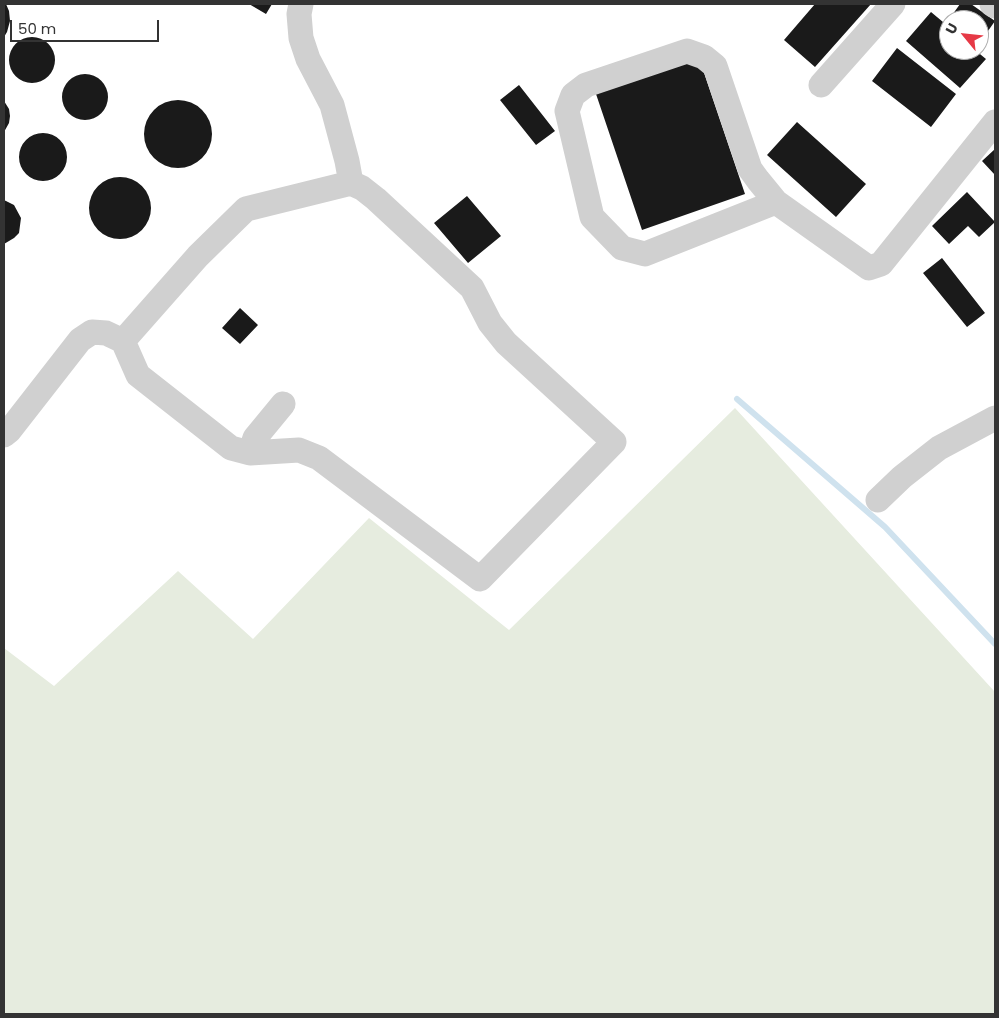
<!DOCTYPE html>
<style>
body{margin:0}
#map{position:relative;width:999px;height:1018px;overflow:hidden;background:#fff;font-family:Poppins,sans-serif}
canvas{display:block}
.frame{position:absolute;inset:0;border:5px solid #333;pointer-events:none}
.north{position:absolute;left:939px;top:10px;width:50px;height:50px;box-sizing:border-box;background:#fff;border:1px solid #adadad;border-radius:50%;rotate:298deg;font-size:14px;font-weight:700;line-height:20px;text-align:center;color:#333}
.north::after{content:'';display:block;margin:auto;width:18px;height:22px;background:#e63946;clip-path:polygon(50% 0,100% 100%,50% 72%,0 100%)}
.scale{position:absolute;left:10px;top:20px;width:149px;height:22px;box-sizing:border-box;border:2px solid #333;border-top:0;padding-left:6px;font-size:15px;line-height:18px;white-space:nowrap;color:#333;-webkit-text-stroke:4px #fff;paint-order:stroke}
</style>
<div id="map">
<canvas width="999" height="1018"></canvas>
<div class="frame"></div>
<div class="north">U</div>
<div class="scale">50 m</div>
</div>
<script>
const g = document.querySelector('canvas').getContext('2d');
g.lineJoin = 'round';
function paint(path, color) {
  g.fillStyle = color;
  g.fill(path, 'evenodd');
}
function poly(rows) {
  const path = new Path2D();
  for (const r of rows) {
    if (r.length === 3) {
      path.moveTo(r[0] + r[2], r[1]);
      path.arc(r[0], r[1], r[2], 0, 2 * Math.PI);
      continue;
    }
    path.moveTo(r[0], r[1]);
    for (let i = 2; i < r.length; i += 2) path.lineTo(r[i], r[i + 1]);
  }
  return path;
}
function strokePath(path, color, width, dash) {
  g.strokeStyle = color;
  g.lineWidth = width;
  g.lineCap = dash ? 'butt' : 'round';
  g.setLineDash(dash || []);
  g.stroke(path);
}
paint(poly([
 [735,408,995,692,995,1014,4,1014,4,648,54,686,178,571,253,639,369,518,509,630]
]), '#e6ecdf');
strokePath(poly([
 [737,399,885,527,995,644]
]), '#cfe2ee', 6);
paint(poly([
 [4,4,6,4,9,11,10,21,7,32,4,37],
 [249,4,272,4,266,14],
 [815,4,871,4,815,67,784,40],
 [960,4,971,4,995,21,981,41,979,39,979,20,953,20,950,18],
 [931,12,949,27,949,50,975,50,986,59,960,88,906,41],
 [32,60,23],
 [897,48,956,94,931,127,872,81],
 [699,58,745,194,642,230,596,94],
 [85,97,23],
 [519,85,555,131,536,145,500,100],
 [178,134,34],
 [4,101,9,109,10,116,9,123,4,132],
 [797,122,866,184,836,217,767,155],
 [43,157,24],
 [995,149,995,175,982,161],
 [120,208,31],
 [967,192,995,222,979,237,968,226,949,244,932,226],
 [467,196,501,236,468,263,434,223],
 [4,200,14,205,21,218,19,233,14,238,4,244],
 [942,258,985,313,967,327,923,273],
 [240,308,258,325,240,344,222,328]
]), '#1a1a1a');
strokePath(poly([
 [301,4,299,14,301,38,308,59,332,105,347,161,351,183],
 [992,4,995,6],
 [821,85,893,4],
 [351,183,362,188,376,199,472,288,490,323,506,343,614,442,480,579,319,458,299,450,250,453,231,448,138,375,123,341,198,256,246,209,351,183],
 [776,202,645,254,622,248,592,217,567,111,573,95,586,85,687,51,704,57,715,66,750,169,758,180,776,202,869,268,881,264,995,122],
 [4,435,9,431,80,340,92,332,106,333,123,341],
 [250,453,255,438,283,404],
 [878,500,902,477,939,448,995,418]
]), '#d0d0d0', 25);
</script>
